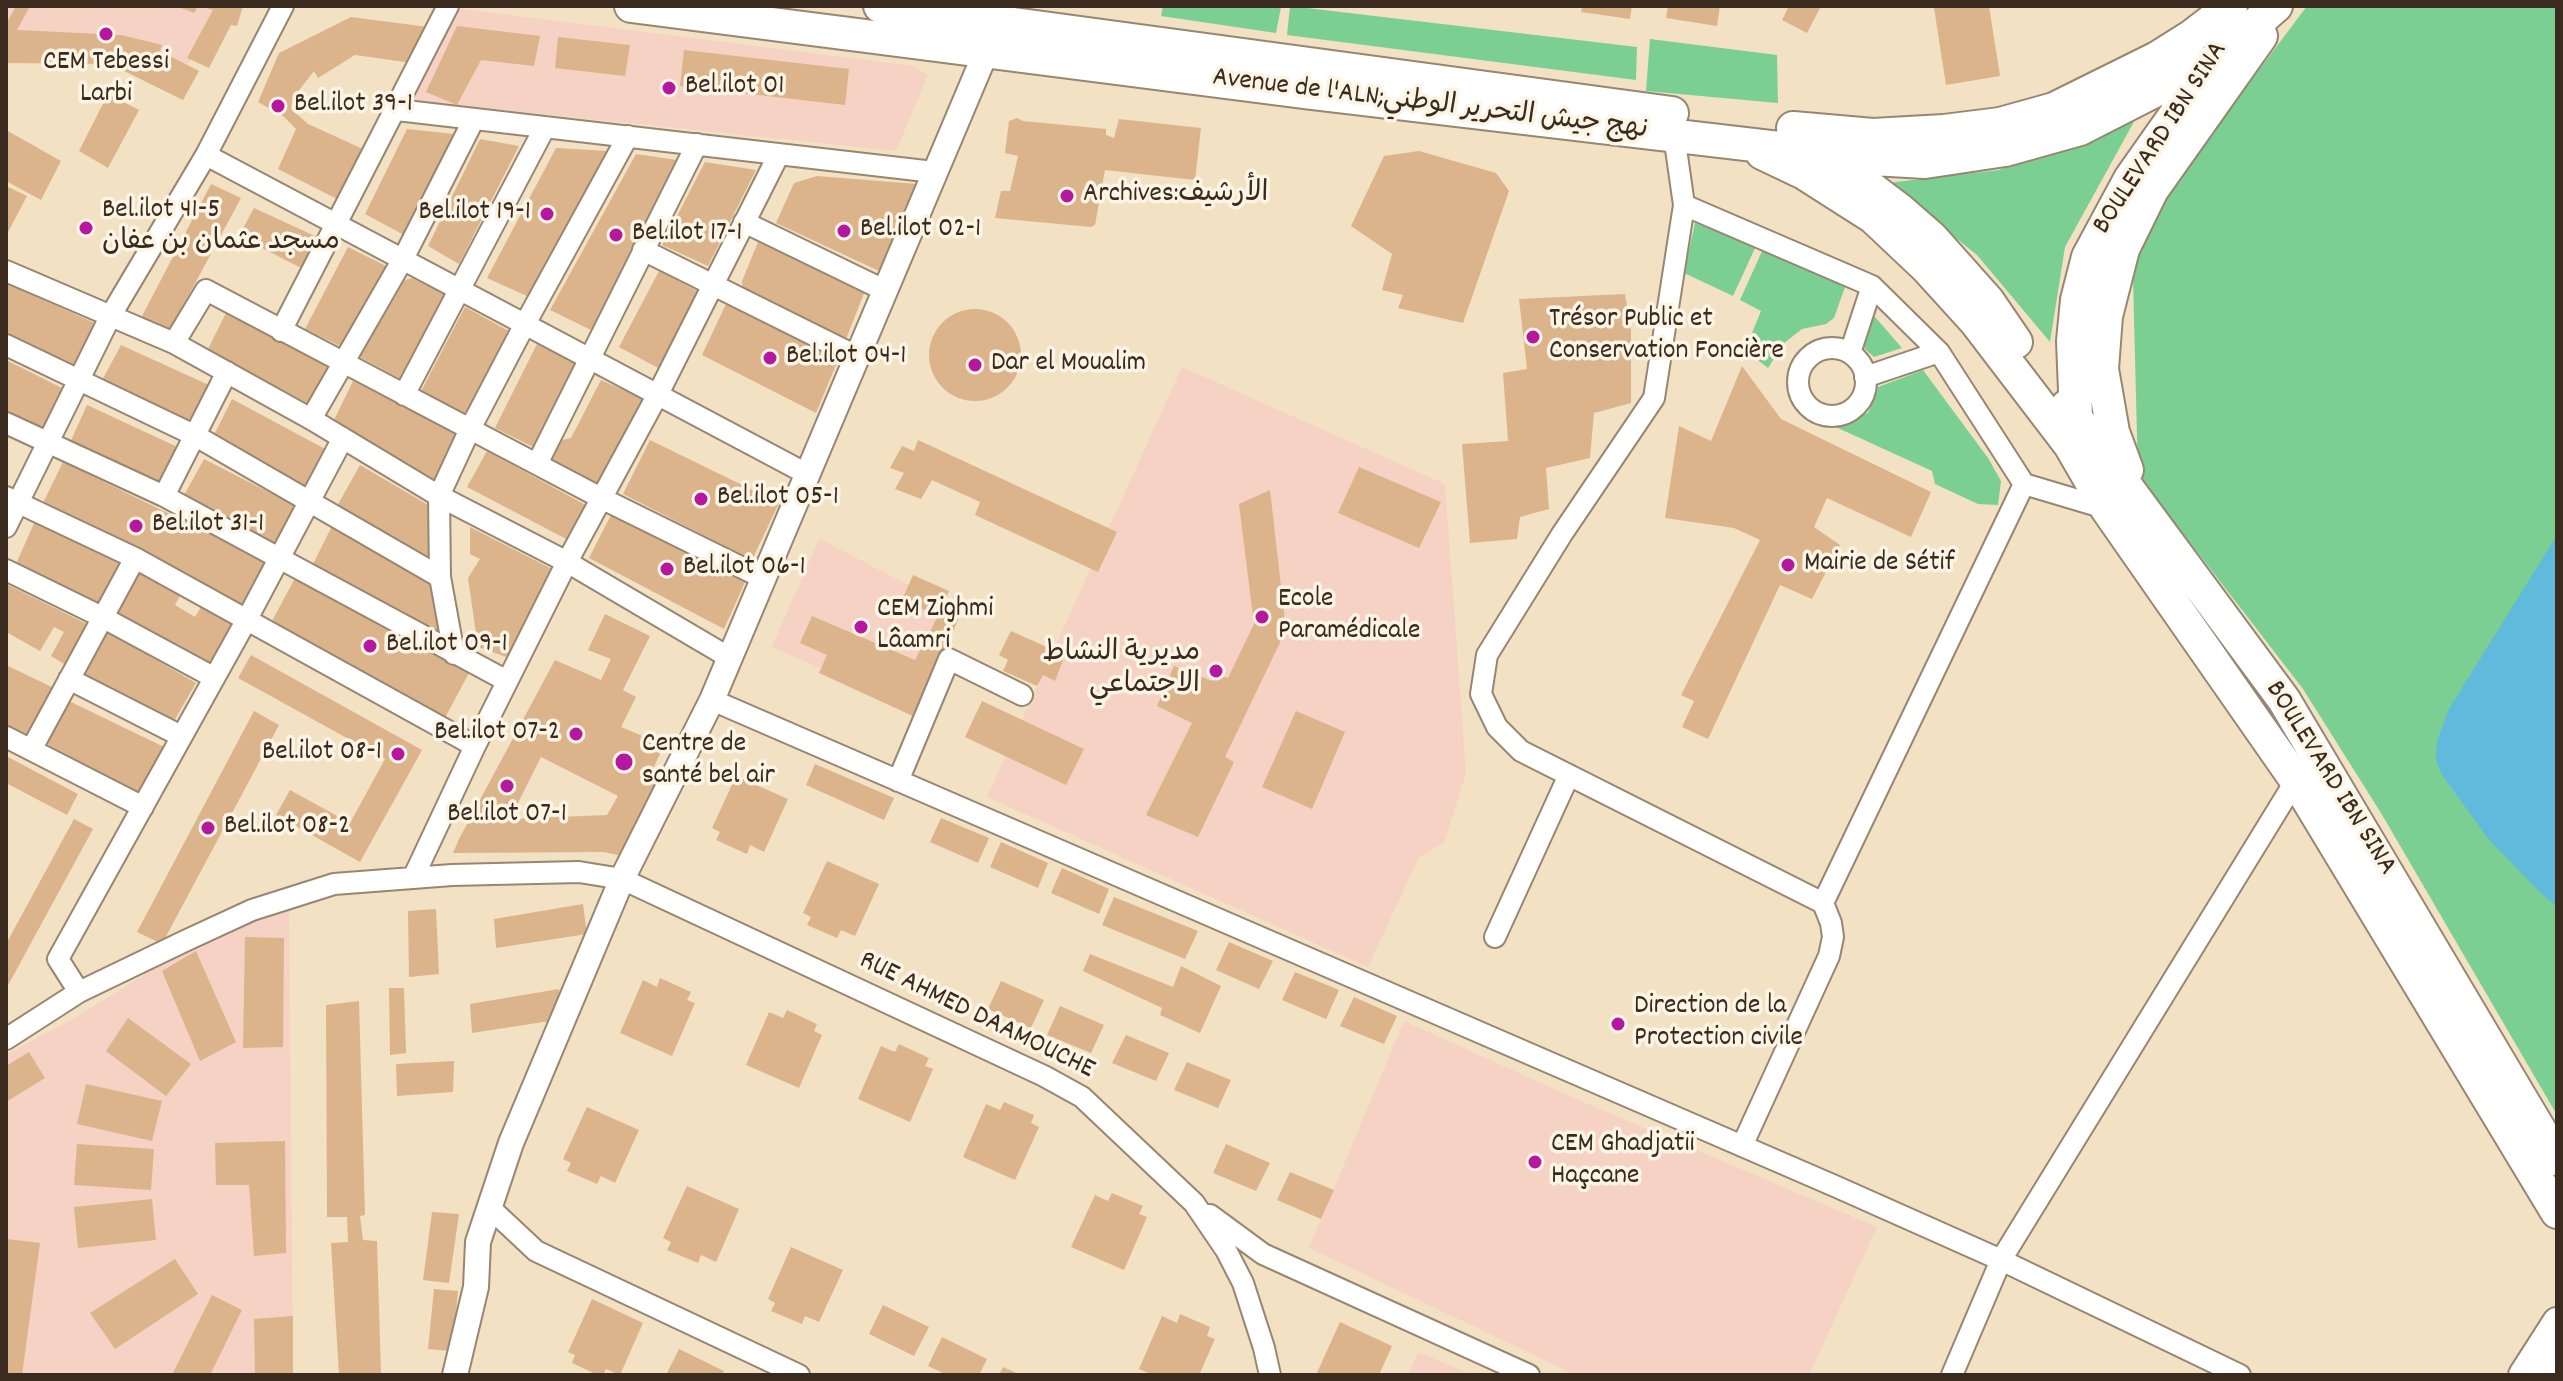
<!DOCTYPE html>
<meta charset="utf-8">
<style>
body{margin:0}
#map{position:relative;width:2563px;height:1381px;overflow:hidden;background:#f3e1c4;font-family:Dekko,sans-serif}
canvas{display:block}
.frame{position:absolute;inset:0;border:8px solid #3b2a1e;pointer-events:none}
</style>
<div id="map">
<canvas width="2563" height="1381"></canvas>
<div class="frame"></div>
</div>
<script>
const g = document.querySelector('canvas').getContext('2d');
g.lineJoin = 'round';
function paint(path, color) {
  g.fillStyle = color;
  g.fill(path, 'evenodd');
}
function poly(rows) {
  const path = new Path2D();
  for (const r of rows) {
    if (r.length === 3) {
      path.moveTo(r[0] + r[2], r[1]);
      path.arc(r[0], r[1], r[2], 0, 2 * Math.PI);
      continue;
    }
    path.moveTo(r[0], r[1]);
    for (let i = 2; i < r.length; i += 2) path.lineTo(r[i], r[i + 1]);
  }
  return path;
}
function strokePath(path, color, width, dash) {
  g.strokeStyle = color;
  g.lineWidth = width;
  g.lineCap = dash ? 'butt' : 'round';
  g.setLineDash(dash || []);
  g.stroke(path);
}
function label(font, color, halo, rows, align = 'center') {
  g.font = font + ' Dekko,"Playpen Sans Arabic",sans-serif';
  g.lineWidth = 7;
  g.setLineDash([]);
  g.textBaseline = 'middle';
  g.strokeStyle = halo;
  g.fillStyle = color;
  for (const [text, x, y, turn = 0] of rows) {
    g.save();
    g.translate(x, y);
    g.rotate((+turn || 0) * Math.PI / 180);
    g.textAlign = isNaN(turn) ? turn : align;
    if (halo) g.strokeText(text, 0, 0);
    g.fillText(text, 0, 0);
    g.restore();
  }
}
paint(poly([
 [6,6,223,6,170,94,109,63,6,61],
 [455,8,914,66,928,75,896,151,409,100],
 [1182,367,1445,484,1466,773,1444,843,1419,857,1368,967,987,797],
 [819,539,950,606,903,704,772,647],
 [289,904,293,1375,6,1375,6,1055,78,1016,191,946],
 [1404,1021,1574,1098,1877,1227,1809,1375,1576,1375,1309,1248],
 [1418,1352,1472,1375,1408,1375]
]), '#f5d2c3');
paint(poly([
 [1163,6,1280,6,1281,7,1276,33,1161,16],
 [1290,6,1637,47,1636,80,1287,35],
 [2307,6,2557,6,2557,1115,2381,813,2303,689,2138,475,2132,239],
 [1650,39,1777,55,1778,103,1646,91],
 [2136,118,2065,247,2050,342,1977,255,1887,183,1999,170],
 [1695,223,1756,246,1733,296,1684,273],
 [1763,249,1845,287,1834,318,1826,324,1802,329,1783,344,1768,368,1745,350,1761,311,1740,300],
 [1869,310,1902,348,1874,357,1865,349,1861,339],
 [1923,370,1988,458,2001,481,1998,505,1978,504,1935,484,1932,471,1827,423,1868,413,1878,387]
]), '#7bcf92');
paint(poly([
 [2557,535,2557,906,2546,898,2490,841,2442,775,2436,760,2437,741,2449,709]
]), '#5fbadc');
paint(poly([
 [16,6,30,6,17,30,121,35,162,45,160,51,199,71,183,100,110,64,6,63,6,24],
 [176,6,198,6,194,13],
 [201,6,243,6,237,26,231,25,209,68,187,58,213,10],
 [1582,6,1632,6,1630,19,1581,12],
 [1668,6,1720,6,1717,26,1666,18],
 [1789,6,1821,6,1807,33,1782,20],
 [1951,6,1989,6,2000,76,1946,85,1934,8],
 [351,17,428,27,412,63,355,55,318,78,314,71,293,98,291,109,308,124,363,149,339,200,278,169,296,129,283,116,258,102,279,53],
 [457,26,540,36,534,66,481,60,457,105,426,92],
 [558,37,630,45,625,76,555,68],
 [684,50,849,69,845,105,680,86],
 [108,94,139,110,108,168,79,151],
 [1017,118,1023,121,1106,129,1106,135,1114,138,1119,119,1201,128,1195,180,1105,170,1095,225,1091,227,995,218,1001,191,1010,191,1018,156,1005,153,1009,121],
 [407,129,454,134,404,235,365,214],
 [6,130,61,161,41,200,6,181],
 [480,139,519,146,459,264,428,246],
 [556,148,607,151,529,297,487,278],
 [1419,151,1496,173,1509,191,1463,323,1398,308,1403,295,1382,290,1392,254,1351,226,1384,156],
 [636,154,677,160,593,331,550,310],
 [705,162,756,170,708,266,662,245],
 [817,176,917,184,879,271,776,223,794,183],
 [211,184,241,198,170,330,141,318],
 [6,186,27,196,6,236],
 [254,208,317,237,301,268,239,236],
 [758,242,865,291,846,339,743,289,742,281],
 [348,247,388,267,340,346,305,329],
 [659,271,699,292,660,369,619,347],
 [412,278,446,295,401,379,360,357,405,280],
 [6,283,99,325,75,374,6,339],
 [1625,294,1631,331,1631,403,1594,413,1590,458,1546,468,1549,509,1520,517,1517,539,1470,543,1462,444,1508,441,1503,373,1527,369,1519,299],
 [726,304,838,360,816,413,702,355],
 [465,307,509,331,466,415,421,391],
 [975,355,46],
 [226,313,330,367,309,404,208,349],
 [537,344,580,364,537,449,495,428],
 [121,345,211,386,192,429,99,386],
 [6,360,66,390,44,435,6,416],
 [1742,366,1781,419,1931,492,1911,537,1827,498,1814,527,1840,545,1812,599,1780,585,1708,739,1682,727,1694,701,1681,695,1760,540,1734,528,1665,518,1679,426,1711,441],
 [601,380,646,400,601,487,552,460,562,440,571,438],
 [353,381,459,435,435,483,333,422],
 [232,399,327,450,305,494,212,439],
 [87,405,184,450,163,491,68,447],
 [650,440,779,503,752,560,623,494],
 [918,440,1117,532,1098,572,975,515,980,502,932,480,921,499,895,489,904,473,890,468,902,446,914,451],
 [487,451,591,508,572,542,467,487],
 [204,459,296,506,273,550,182,499],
 [63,462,266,561,240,608,41,507],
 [360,465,430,506,430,561,336,508],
 [1359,467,1441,502,1419,548,1338,513],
 [1270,490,1286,630,1225,757,1234,762,1198,837,1146,815,1192,723,1157,706,1174,666,1212,681,1219,676,1228,678,1254,624,1239,504],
 [612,513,746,580,724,629,589,558],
 [36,519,123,562,98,606,15,566],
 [332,526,435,584,442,634,313,564],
 [470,527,556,571,512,659,478,647,468,578,480,559,470,554],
 [139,571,181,594,175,605,195,617,201,607,233,623,207,668,114,617],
 [913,575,949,591,941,609,959,618,915,717,819,673,827,655,800,643,812,616,915,660,938,616,902,600],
 [295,578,470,671,445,718,272,621],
 [6,584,91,626,69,667,51,656,64,632,54,627,40,651,6,632],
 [605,614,650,636,623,690,636,697,621,727,664,745,652,771,667,778,623,856,603,852,453,853,459,839,555,660,601,680,611,659,588,650],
 [541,757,618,796,607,815,510,819],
 [105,630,196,683,174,721,82,674],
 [1011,631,1065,655,1055,681,1043,675,1037,686,1003,671,1008,660,999,655],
 [251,655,422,750,360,862,276,815,290,790,350,823,385,759,238,678],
 [6,665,58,690,30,741,6,728],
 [67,700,164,747,138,794,45,743],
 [982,701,1084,749,1066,785,965,737],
 [254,711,279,725,162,944,137,932],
 [1296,711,1345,732,1312,809,1262,787],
 [6,756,78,794,67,815,6,783],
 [815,764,894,798,884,820,806,785],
 [736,776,788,799,764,852,750,845,747,854,716,840,720,832,712,828],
 [941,818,989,838,978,863,930,842],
 [74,819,93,829,6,989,6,944],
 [1001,842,1048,863,1038,888,990,867],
 [827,861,879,884,855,936,841,930,837,938,807,925,811,917,803,913],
 [1062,868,1109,889,1099,914,1051,893],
 [1114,897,1198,931,1185,959,1102,925],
 [583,904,587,934,496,948,494,919],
 [436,909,439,974,409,977,408,911],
 [245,937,284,938,283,1047,243,1048],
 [1229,942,1273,961,1259,989,1216,970],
 [196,951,236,1042,200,1061,162,971],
 [1090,954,1173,987,1181,966,1221,986,1200,1033,1160,1015,1162,1008,1083,971],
 [1295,972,1339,990,1326,1019,1282,1000],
 [660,978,691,992,687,1000,695,1003,672,1056,620,1033,643,980,657,987],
 [1001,981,1044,1000,1031,1028,988,1009],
 [389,988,404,988,406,1053,390,1055],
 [559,989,563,1019,472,1033,470,1004],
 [1354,997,1397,1016,1384,1044,1340,1026],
 [359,1001,365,1215,360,1216,363,1240,377,1241,381,1375,339,1375,331,1243,348,1242,347,1217,327,1217,326,1005],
 [1060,1006,1104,1025,1091,1053,1047,1035],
 [787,1010,817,1024,814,1031,822,1035,799,1088,746,1065,769,1012,783,1018],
 [128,1018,191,1064,166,1096,106,1051],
 [1126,1035,1169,1053,1156,1081,1112,1063],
 [899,1044,929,1058,925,1066,933,1069,910,1122,858,1099,881,1046,895,1052],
 [29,1052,45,1078,6,1102,6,1066],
 [454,1061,453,1092,397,1096,396,1064],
 [1187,1062,1231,1080,1218,1108,1174,1090],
 [86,1084,162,1101,152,1141,77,1124],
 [1004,1102,1034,1115,1031,1123,1039,1127,1015,1180,963,1157,986,1104,1000,1110],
 [587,1107,639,1130,615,1183,601,1176,597,1184,567,1171,571,1163,563,1159],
 [285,1141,286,1253,254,1256,249,1185,216,1185,215,1143],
 [77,1144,154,1149,151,1190,74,1185],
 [1226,1144,1270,1163,1256,1191,1213,1173],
 [1290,1172,1334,1190,1321,1219,1277,1200],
 [687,1186,739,1209,716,1262,701,1255,698,1263,667,1250,671,1242,663,1238],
 [1112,1193,1143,1206,1139,1214,1147,1217,1124,1270,1071,1247,1095,1195,1108,1201],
 [152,1199,156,1240,78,1248,74,1207],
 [432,1212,459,1214,449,1283,423,1280],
 [7,1239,40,1243,22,1375,6,1375],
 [791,1247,843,1270,819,1322,805,1316,802,1324,771,1311,775,1303,768,1299],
 [175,1259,198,1294,115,1349,90,1313],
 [434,1289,458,1291,452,1351,428,1349],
 [212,1295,242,1310,210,1375,172,1375],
 [592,1299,643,1323,620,1375,606,1369,603,1375,598,1375,572,1363,575,1355,568,1352],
 [883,1305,929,1327,914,1356,869,1334],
 [1180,1314,1210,1327,1207,1336,1215,1339,1199,1375,1153,1375,1139,1369,1162,1316,1177,1323],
 [293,1316,293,1375,255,1375,254,1319],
 [1340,1322,1392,1346,1379,1375,1316,1375],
 [942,1337,987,1359,979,1375,947,1375,928,1366],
 [679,1349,724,1371,722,1375,666,1375],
 [1003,1367,1021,1375,999,1375]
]), '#dbb48b');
const minor = poly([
 [397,110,934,172],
 [1674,135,1684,205,1654,398,1562,534,1487,655,1481,694,1497,727,1521,751,1823,903,1831,923,1833,937,1829,956,1742,1146],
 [206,155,807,474],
 [1684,205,1872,286,1939,352,2024,484,2108,509],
 [744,222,884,290],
 [643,250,856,356],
 [6,271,174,343,311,419,439,496,567,562,730,658],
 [281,331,448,6],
 [174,343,206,290,603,499,763,578],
 [6,345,196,436,440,577],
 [1832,382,34],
 [1850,353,1872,286],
 [1865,377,1939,352],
 [404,395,545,127],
 [311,419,403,259,474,119],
 [6,423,164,496,507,681],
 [537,464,697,144],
 [164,496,227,372],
 [6,497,135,558,475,746],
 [6,527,111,315,206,155,283,6],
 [6,570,102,617,213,677],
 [454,654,440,577,439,496,470,429,525,324,628,136],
 [69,679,181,736],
 [712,700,1837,1187,2001,1260,2240,1375],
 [6,737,143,807],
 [31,750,135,558],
 [898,781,949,659,1022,695],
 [413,878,475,746,567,562,658,394,779,154],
 [1823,903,2024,484],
 [1495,937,1569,775],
 [79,992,58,959,246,621,343,438],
 [6,1039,79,992,187,940,252,910,334,884,452,875,579,872,622,879,1044,1076,1082,1097,1194,1203,1226,1250,1243,1283,1264,1348,1270,1375],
 [489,1207,536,1251,799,1375],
 [1210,1215,1263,1254,1529,1375],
 [1952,1375,2001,1260,2296,780]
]);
const tertiary = poly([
 [455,1375,476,1287,478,1242,511,1143,622,879,712,700,986,52]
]);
const secondary = poly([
 [2523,1375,2557,1322],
 [2545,1375,2557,1363]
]);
const primary = poly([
 [631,6,1311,93,1873,159,1925,162,2005,150,2080,129,2213,61,2276,6],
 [880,6,1672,113],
 [1793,128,1873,135,1944,131,2000,124,2054,109,2157,58,2192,36,2231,6],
 [1762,153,1804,173,1873,217,1926,267,1976,322,2070,445,2107,509,2296,780,2557,1212],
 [1822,160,1855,176,1900,210,1931,237,1988,301,2016,342],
 [2067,406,2284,700,2557,1159],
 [2079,427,2076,416,2073,341,2077,300,2088,257,2130,179,2209,67],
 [2127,470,2113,432,2102,369,2106,316,2123,249,2152,190,2261,36]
]);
strokePath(minor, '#978671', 24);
strokePath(tertiary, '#978671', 28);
strokePath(secondary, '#978671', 32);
strokePath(primary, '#978671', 36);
strokePath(minor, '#fff', 20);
strokePath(tertiary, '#fff', 24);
strokePath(secondary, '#fff', 28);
strokePath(primary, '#fff', 32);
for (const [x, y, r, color] of [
 [106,34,8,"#b5179e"],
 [669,88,8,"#b5179e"],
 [278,106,8,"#b5179e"],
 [1067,196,8,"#b5179e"],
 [547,214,8,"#b5179e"],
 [86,228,8,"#b5179e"],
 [844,231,8,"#b5179e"],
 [616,235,8,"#b5179e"],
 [1533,337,8,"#b5179e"],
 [770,358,8,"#b5179e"],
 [975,365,8,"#b5179e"],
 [701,499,8,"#b5179e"],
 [136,526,8,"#b5179e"],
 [1788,565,8,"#b5179e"],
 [667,569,8,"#b5179e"],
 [1262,617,8,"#b5179e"],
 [861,627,8,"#b5179e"],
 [370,646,8,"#b5179e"],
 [1216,671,8,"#b5179e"],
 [576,734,8,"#b5179e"],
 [398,754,8,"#b5179e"],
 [624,762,10,"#b5179e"],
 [507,786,8,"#b5179e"],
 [208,828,8,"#b5179e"],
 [1618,1024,8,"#b5179e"],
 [1535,1162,8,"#b5179e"]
]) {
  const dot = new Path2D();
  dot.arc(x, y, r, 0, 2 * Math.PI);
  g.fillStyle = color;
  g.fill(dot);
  strokePath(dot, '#fcf5e5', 3);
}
label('28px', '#3b2a1e', '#fcf5e5', [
 ["CEM Tebessi",106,64,"center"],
 ["Larbi",106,96,"center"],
 ["Bel.ilot 01",685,88],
 ["Bel.ilot 39-1",294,106],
 ["Archives:الأرشيف",1083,196],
 ["Bel.ilot 41-5",102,212],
 ["مسجد عثمان بن عفان",102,244],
 ["Bel.ilot 19-1",531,214,"right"],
 ["Bel.ilot 02-1",860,231],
 ["Bel.ilot 17-1",632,235],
 ["Trésor Public et",1549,321],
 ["Conservation Foncière",1549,353],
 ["Bel.ilot 04-1",786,358],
 ["Dar el Moualim",991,365],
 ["Bel.ilot 05-1",717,499],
 ["Bel.ilot 31-1",152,526],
 ["Mairie de Sétif",1804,565],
 ["Bel.ilot 06-1",683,569],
 ["Ecole",1278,601],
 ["Paramédicale",1278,633],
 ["CEM Zighmi",877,611],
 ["Lâamri",877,643],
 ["Bel.ilot 09-1",386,646],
 ["مديرية النشاط",1200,655,"right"],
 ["الاجتماعي",1200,687,"right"],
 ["Bel.ilot 07-2",560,734,"right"],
 ["Centre de",642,746],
 ["santé bel air",642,778],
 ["Bel.ilot 08-1",382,754,"right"],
 ["Bel.ilot 07-1",507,816,"center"],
 ["Bel.ilot 08-2",224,828],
 ["Direction de la",1634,1008],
 ["Protection civile",1634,1040],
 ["CEM Ghadjatii",1551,1146],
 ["Haçcane",1551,1178]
], 'left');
label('28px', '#3b2a1e', '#fcf5e5', [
 ["Avenue de l'ALN;نهج جيش التحرير الوطني",1430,106,7],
 ["BOULEVARD IBN SINA",2162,139,-57],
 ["BOULEVARD IBN SINA",2329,779,58],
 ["RUE AHMED DAAMOUCHE",976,1017,26]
]);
</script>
